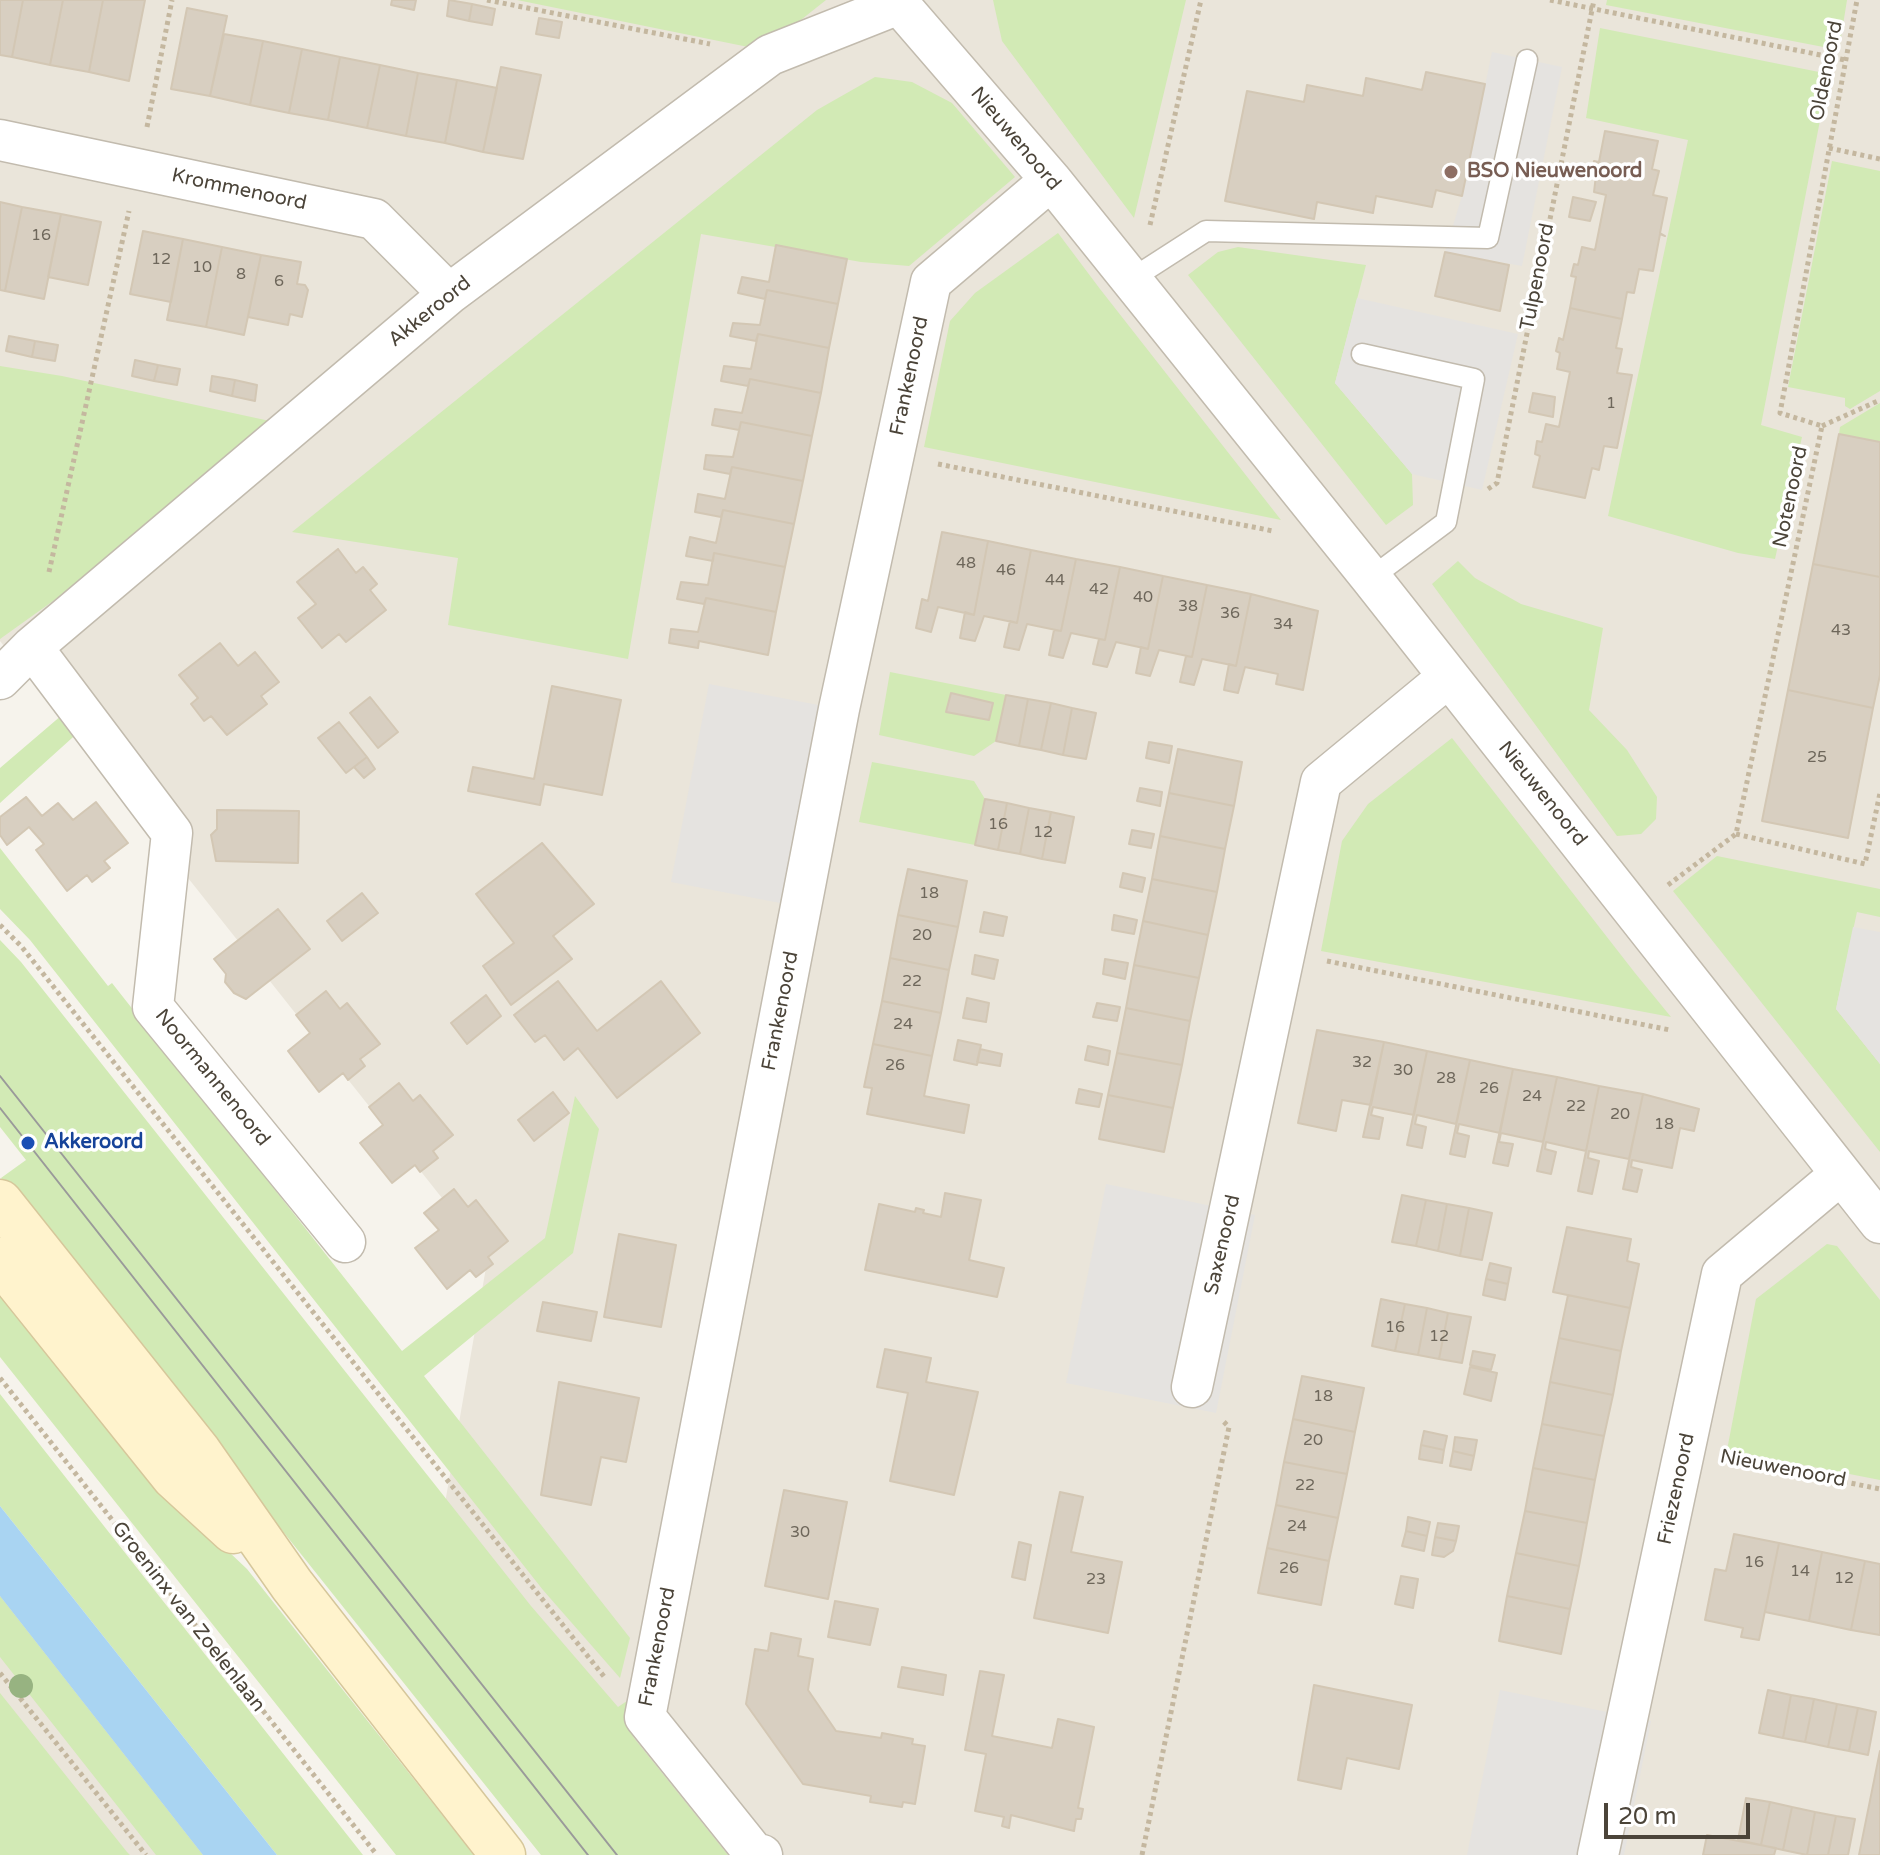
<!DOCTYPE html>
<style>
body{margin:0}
#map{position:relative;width:1880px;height:1855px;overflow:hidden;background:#f6f3ec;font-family:"Varela Round",sans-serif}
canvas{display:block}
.scale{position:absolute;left:1604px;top:1803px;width:146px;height:36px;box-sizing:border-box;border:4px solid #4b4439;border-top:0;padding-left:10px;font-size:24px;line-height:28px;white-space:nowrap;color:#4b4439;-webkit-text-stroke:6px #fff;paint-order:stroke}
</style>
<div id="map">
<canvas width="1880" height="1855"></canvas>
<div class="scale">20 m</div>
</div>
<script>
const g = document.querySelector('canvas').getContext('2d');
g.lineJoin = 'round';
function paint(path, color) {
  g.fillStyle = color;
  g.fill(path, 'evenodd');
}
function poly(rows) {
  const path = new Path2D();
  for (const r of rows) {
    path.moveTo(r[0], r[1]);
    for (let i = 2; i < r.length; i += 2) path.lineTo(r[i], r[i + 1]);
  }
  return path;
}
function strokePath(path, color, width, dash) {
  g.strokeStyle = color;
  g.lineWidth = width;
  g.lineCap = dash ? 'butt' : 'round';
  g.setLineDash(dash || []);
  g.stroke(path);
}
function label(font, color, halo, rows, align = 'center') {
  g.font = font + ' "Varela Round",sans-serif';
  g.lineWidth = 7;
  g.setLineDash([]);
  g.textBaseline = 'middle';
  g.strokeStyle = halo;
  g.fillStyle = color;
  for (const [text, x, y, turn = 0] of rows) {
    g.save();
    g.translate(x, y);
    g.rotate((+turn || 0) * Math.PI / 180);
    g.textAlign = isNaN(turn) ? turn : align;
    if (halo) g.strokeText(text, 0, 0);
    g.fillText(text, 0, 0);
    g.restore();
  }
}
paint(poly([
 [0,0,1880,0,1880,1855,604,1855,420,1647,488,1256,0,641],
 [0,1594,213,1855,0,1855]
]), '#eae5da');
paint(poly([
 [517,0,826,0,763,50],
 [993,0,1186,0,1134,218,1002,41],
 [1607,0,1847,0,1839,50,1606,5],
 [1600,28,1829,74,1761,425,1802,437,1775,559,1738,553,1608,516,1688,140,1586,118],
 [875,77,912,82,952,103,1015,177,909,266,861,262,701,234,628,659,448,625,458,558,292,532,817,110],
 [1832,161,1880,171,1880,391,1850,409,1845,406,1845,398,1788,387],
 [1058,233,1100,289,1281,520,924,447,950,321,975,293],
 [1238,247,1366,265,1335,383,1412,474,1413,505,1386,525,1188,275,1218,252],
 [0,366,62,376,279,423,127,548,0,639],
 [1880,403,1880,442,1839,434,1840,427],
 [1458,561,1475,578,1521,604,1603,628,1589,710,1627,750,1657,797,1656,819,1641,834,1617,836,1432,584],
 [890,672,1006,695,996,741,974,756,879,735],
 [69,709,82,729,0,803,0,768],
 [1452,738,1635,973,1671,1017,1321,951,1342,841,1368,804],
 [872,762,974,781,985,799,975,845,859,822],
 [0,848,108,986,112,983,402,1351,545,1238,575,1096,599,1129,573,1253,424,1376,630,1638,620,1678,543,1590,30,940,0,909],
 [1717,856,1880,889,1880,917,1857,912,1836,1009,1880,1064,1880,1152,1673,891],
 [0,940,21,962,531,1606,618,1707,630,1699,625,1720,634,1738,728,1855,541,1855,1,1178,26,1160,0,1127],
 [1827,1244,1837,1246,1880,1300,1880,1480,1727,1450,1756,1299],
 [0,1279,173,1499,247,1569,474,1855,396,1855,0,1357],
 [0,1394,363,1855,277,1855,0,1506],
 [0,1596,203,1855,156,1855,0,1657],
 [0,1693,127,1852,130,1855,0,1855]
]), '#d2eab5');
paint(poly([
 [1492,52,1562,67,1522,266,1445,252,1462,196],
 [1357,298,1518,334,1482,490,1412,474,1335,383],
 [709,684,839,709,801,907,671,882],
 [1853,927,1880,932,1880,1064,1836,1009],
 [1106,1184,1255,1215,1216,1413,1066,1383],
 [1500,1690,1651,1721,1624,1855,1467,1855]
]), '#e5e3e0');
paint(poly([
 [0,1506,277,1855,203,1855,0,1596]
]), '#a9d4f2');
const building = poly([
 [0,0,23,0,12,57,0,55,0,0],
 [23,0,63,0,50,65,12,57,23,0],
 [63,0,103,0,89,72,50,65,63,0],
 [103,0,145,0,129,81,89,72,103,0],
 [392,0,416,0,414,10,391,5,392,0],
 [449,0,472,4,469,21,447,16,449,0],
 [472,4,495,9,492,25,469,21,472,4],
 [187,8,227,16,210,96,171,89,187,8],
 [539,18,562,22,559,38,536,34,539,18],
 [224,34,263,41,250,105,210,96,224,34],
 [263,41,302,49,289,113,250,105,263,41],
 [302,49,340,57,328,120,289,113,302,49],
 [340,57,380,65,367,128,328,120,340,57],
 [380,65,418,73,406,136,367,128,380,65],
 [501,67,541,75,523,159,483,152,501,67],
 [1426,72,1485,84,1462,196,1436,190,1432,207,1376,196,1373,213,1317,202,1314,219,1225,201,1247,91,1304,102,1307,85,1363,96,1366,78,1422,90,1426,72],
 [418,73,457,80,445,143,406,136,418,73],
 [457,80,497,88,483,152,445,143,457,80],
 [1605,131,1658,141,1652,169,1659,171,1653,195,1667,198,1660,233,1665,236,1660,234,1653,271,1639,269,1634,293,1627,292,1622,319,1570,308,1576,277,1571,276,1574,264,1578,265,1582,247,1595,250,1606,195,1594,192,1596,175,1592,174,1594,161,1599,162,1605,131],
 [1573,197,1596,202,1590,221,1569,217,1573,197],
 [0,202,22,207,5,291,0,290,0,202],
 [22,207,61,214,44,299,5,291,22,207],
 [61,214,101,222,88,285,48,277,61,214],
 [143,231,183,239,171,302,130,294,143,231],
 [183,239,222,247,206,327,167,320,183,239],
 [776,245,847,259,838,304,767,290,765,299,738,293,742,277,769,282,776,245],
 [222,247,261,255,244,335,206,327,222,247],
 [1445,252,1509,265,1500,311,1435,296,1445,252],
 [261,255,301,262,297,284,305,285,308,290,302,317,290,314,288,325,248,317,261,255],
 [767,290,838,304,829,348,758,334,756,341,730,336,733,323,760,325,767,290],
 [1570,308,1622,319,1616,348,1622,349,1617,373,1632,375,1617,448,1604,446,1599,470,1592,468,1585,498,1533,487,1540,456,1535,454,1537,441,1542,442,1546,424,1559,427,1570,372,1557,369,1560,353,1556,351,1559,338,1563,340,1570,308],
 [758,334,829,348,821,393,750,379,748,386,721,381,724,366,751,369,758,334],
 [9,336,35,341,32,357,6,351,9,336],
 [35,341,58,345,55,361,32,357,35,341],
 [135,360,158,365,154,381,132,376,135,360],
 [158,365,180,369,177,385,154,381,158,365],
 [212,376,235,380,232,396,210,391,212,376],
 [750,379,821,393,812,436,741,422,739,430,712,425,715,409,742,413,750,379],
 [235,380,257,385,255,401,232,396,235,380],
 [1533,393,1555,397,1553,417,1529,412,1533,393],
 [741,422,812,436,803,481,732,467,730,474,704,469,706,455,733,457,741,422],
 [1839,434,1880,442,1880,577,1813,564,1839,434],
 [732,467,803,481,794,524,723,510,721,517,695,512,698,494,725,499,732,467],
 [723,510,794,524,785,567,714,553,713,561,686,556,690,537,716,543,723,510],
 [942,532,988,541,974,615,938,607,931,632,916,628,922,599,928,601,942,532],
 [988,541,1031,550,1017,623,984,616,975,641,960,638,965,612,974,615,988,541],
 [338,549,356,573,363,567,377,584,370,590,386,610,346,642,339,634,322,648,298,618,316,604,297,582,338,549],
 [1031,550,1076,559,1061,631,1027,624,1019,650,1004,647,1010,621,1017,623,1031,550],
 [714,553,785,567,776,612,706,598,704,604,677,599,681,582,708,585,714,553],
 [1076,559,1120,567,1105,640,1071,633,1063,658,1049,655,1054,630,1061,631,1076,559],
 [1813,564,1880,577,1880,675,1873,708,1788,690,1813,564],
 [1120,567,1163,576,1148,649,1116,642,1107,667,1093,664,1099,639,1105,640,1120,567],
 [1163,576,1207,585,1192,657,1159,650,1150,676,1136,673,1141,647,1148,649,1163,576],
 [1207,585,1251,594,1236,666,1202,659,1194,685,1180,682,1186,656,1192,657,1207,585],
 [1251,594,1318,611,1303,690,1276,684,1278,674,1245,667,1238,693,1224,690,1229,664,1236,666,1251,594],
 [706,598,776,612,768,655,699,641,698,648,669,643,671,629,698,632,706,598],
 [220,643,238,666,255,652,279,682,261,696,267,704,227,735,211,716,204,721,191,704,198,698,179,675,220,643],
 [552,686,621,700,602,795,544,784,540,805,468,791,473,767,534,779,552,686],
 [1788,690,1873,708,1848,838,1762,821,1788,690],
 [951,693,993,703,989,720,946,712,951,693],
 [1006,695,1028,699,1019,746,996,741,1006,695],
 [370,697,398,732,378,748,350,713,370,697],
 [1028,699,1051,703,1041,750,1019,746,1028,699],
 [1051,703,1072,708,1063,755,1041,750,1051,703],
 [1072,708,1096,713,1086,759,1063,755,1072,708],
 [339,722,367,757,346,773,318,738,339,722],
 [1149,742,1172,746,1169,763,1146,758,1149,742],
 [1178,749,1242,762,1234,806,1169,793,1178,749],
 [367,757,375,769,364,778,354,767,367,757],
 [1140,788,1162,792,1160,806,1137,801,1140,788],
 [1169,793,1234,806,1225,849,1160,836,1169,793],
 [26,797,42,816,58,803,73,820,96,802,128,843,104,861,110,868,92,882,87,875,67,891,36,850,44,844,29,827,7,845,0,835,0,817,26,797],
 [985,799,1007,803,998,850,975,845,985,799],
 [1007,803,1029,808,1020,854,998,850,1007,803],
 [1029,808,1051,812,1042,859,1020,854,1029,808],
 [217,810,299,811,298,863,216,861,211,835,217,829,217,810],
 [1051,812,1074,817,1065,863,1042,859,1051,812],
 [1132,830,1154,834,1151,848,1129,844,1132,830],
 [1160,836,1225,849,1217,892,1152,879,1160,836],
 [542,843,594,904,553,936,572,959,511,1005,483,966,514,943,476,894,542,843],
 [908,869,967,881,958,927,898,915,908,869],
 [1123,873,1145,878,1142,892,1120,887,1123,873],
 [1152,879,1217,892,1208,935,1143,921,1152,879],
 [362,893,378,913,342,941,327,921,362,893],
 [278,909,310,949,246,999,234,993,225,982,226,974,214,959,278,909],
 [984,912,1007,917,1003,936,980,932,984,912],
 [898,915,958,927,949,970,890,958,898,915],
 [1114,915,1137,920,1134,934,1112,930,1114,915],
 [1143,921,1208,935,1199,978,1134,965,1143,921],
 [975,955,998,960,994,979,972,974,975,955],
 [890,958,949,970,941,1013,882,1001,890,958],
 [1105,959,1128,963,1125,979,1103,974,1105,959],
 [1134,965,1199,978,1190,1021,1126,1008,1134,965],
 [558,981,597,1031,661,981,700,1033,617,1098,578,1048,564,1060,545,1035,535,1042,514,1015,558,981],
 [326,991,340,1009,347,1003,380,1044,360,1059,365,1066,348,1080,343,1073,319,1092,288,1051,310,1033,296,1015,326,991],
 [486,995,501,1016,467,1044,451,1023,486,995],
 [967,998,989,1003,986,1022,963,1018,967,998],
 [882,1001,941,1013,932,1056,873,1044,882,1001],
 [1097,1003,1120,1007,1117,1021,1093,1017,1097,1003],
 [1126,1008,1190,1021,1182,1065,1117,1053,1126,1008],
 [1317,1030,1384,1042,1371,1105,1342,1100,1336,1131,1298,1123,1317,1030],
 [958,1040,981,1045,977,1065,954,1060,958,1040],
 [1384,1042,1427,1051,1414,1115,1373,1107,1371,1115,1383,1118,1379,1139,1363,1137,1384,1042],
 [873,1044,932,1056,924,1096,969,1105,964,1133,867,1114,872,1088,864,1087,873,1044],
 [1088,1046,1110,1051,1108,1065,1085,1060,1088,1046],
 [980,1049,1002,1054,1000,1066,977,1062,980,1049],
 [1427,1051,1470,1060,1456,1124,1417,1115,1415,1124,1426,1127,1422,1148,1407,1145,1427,1051],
 [1117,1053,1182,1065,1173,1108,1108,1095,1117,1053],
 [1470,1060,1513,1069,1500,1133,1459,1124,1457,1133,1469,1136,1465,1157,1450,1154,1470,1060],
 [1513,1069,1557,1077,1543,1142,1501,1133,1499,1142,1513,1144,1508,1166,1493,1163,1513,1069],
 [1557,1077,1599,1086,1586,1151,1546,1142,1545,1149,1556,1152,1551,1174,1537,1171,1557,1077],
 [399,1083,413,1101,420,1095,453,1135,433,1151,438,1158,420,1172,415,1165,392,1183,360,1143,383,1125,369,1107,399,1083],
 [1599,1086,1643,1094,1629,1159,1589,1151,1588,1158,1599,1161,1592,1194,1578,1191,1599,1086],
 [1079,1089,1102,1094,1099,1107,1076,1103,1079,1089],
 [553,1092,569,1113,534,1141,518,1120,553,1092],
 [1643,1094,1699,1109,1694,1131,1680,1128,1672,1168,1632,1160,1631,1167,1642,1170,1637,1192,1623,1189,1643,1094],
 [1108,1095,1173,1108,1164,1152,1099,1139,1108,1095],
 [454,1189,468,1207,476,1200,508,1241,488,1257,493,1264,476,1277,470,1270,447,1289,415,1248,439,1230,424,1213,454,1189],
 [945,1193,981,1200,969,1260,1004,1268,997,1297,865,1270,879,1204,915,1212,916,1208,924,1210,923,1213,941,1217,945,1193],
 [1402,1195,1426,1200,1416,1246,1392,1242,1402,1195],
 [1426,1200,1447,1204,1438,1251,1416,1246,1426,1200],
 [1447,1204,1469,1208,1460,1256,1438,1251,1447,1204],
 [1469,1208,1492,1213,1482,1260,1460,1256,1469,1208],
 [1567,1227,1631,1239,1627,1261,1639,1264,1630,1308,1553,1292,1567,1227],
 [619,1234,676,1245,661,1327,604,1317,619,1234],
 [1490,1263,1511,1268,1508,1284,1486,1279,1490,1263],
 [1486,1279,1508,1284,1505,1300,1483,1295,1486,1279],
 [1568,1295,1630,1308,1621,1351,1559,1338,1568,1295],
 [1381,1299,1405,1304,1395,1351,1372,1346,1381,1299],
 [543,1302,597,1312,591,1341,537,1331,543,1302],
 [1405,1304,1427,1308,1418,1355,1395,1351,1405,1304],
 [1427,1308,1448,1313,1439,1359,1418,1355,1427,1308],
 [1448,1313,1471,1317,1462,1363,1439,1359,1448,1313],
 [1559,1338,1621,1351,1613,1395,1550,1382,1559,1338],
 [885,1349,931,1358,926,1382,978,1392,954,1495,890,1481,908,1393,877,1387,885,1349],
 [1473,1351,1495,1355,1491,1370,1470,1365,1473,1351],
 [1470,1367,1497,1373,1491,1401,1464,1394,1470,1367],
 [1302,1376,1364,1388,1355,1432,1293,1419,1302,1376],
 [559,1382,639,1398,626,1462,601,1457,591,1505,541,1495,559,1382],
 [1550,1382,1613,1395,1604,1436,1542,1424,1550,1382],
 [1293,1419,1355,1432,1347,1474,1284,1462,1293,1419],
 [1542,1424,1604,1436,1595,1480,1533,1468,1542,1424],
 [1424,1431,1447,1436,1444,1450,1421,1445,1424,1431],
 [1455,1437,1477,1440,1474,1456,1453,1451,1455,1437],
 [1421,1445,1444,1450,1442,1463,1419,1459,1421,1445],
 [1453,1451,1474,1456,1471,1470,1450,1466,1453,1451],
 [1284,1462,1347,1474,1338,1518,1276,1505,1284,1462],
 [1533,1468,1595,1480,1587,1523,1525,1511,1533,1468],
 [784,1490,847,1502,828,1599,765,1586,784,1490],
 [1060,1492,1083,1497,1071,1552,1122,1562,1108,1633,1034,1618,1060,1492],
 [1276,1505,1338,1518,1329,1561,1267,1548,1276,1505],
 [1525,1511,1587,1523,1579,1566,1516,1553,1525,1511],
 [1408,1517,1430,1522,1427,1536,1406,1531,1408,1517],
 [1438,1523,1459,1526,1456,1541,1435,1537,1438,1523],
 [1406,1531,1427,1536,1424,1551,1402,1546,1406,1531],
 [1734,1534,1779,1543,1759,1640,1741,1637,1743,1628,1705,1620,1715,1569,1726,1571,1734,1534],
 [1435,1537,1456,1541,1453,1551,1444,1557,1432,1555,1435,1537],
 [1019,1542,1031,1545,1025,1580,1012,1577,1019,1542],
 [1779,1543,1822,1552,1809,1621,1765,1612,1779,1543],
 [1267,1548,1329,1561,1321,1605,1258,1593,1267,1548],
 [1822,1552,1865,1561,1851,1630,1809,1621,1822,1552],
 [1516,1553,1579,1566,1570,1609,1507,1596,1516,1553],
 [1865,1561,1880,1564,1880,1635,1851,1630,1865,1561],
 [1401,1576,1418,1579,1413,1608,1395,1604,1401,1576],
 [1507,1596,1570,1609,1561,1654,1499,1641,1507,1596],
 [835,1601,878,1609,870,1645,828,1637,835,1601],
 [771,1633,801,1639,798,1656,813,1659,808,1690,836,1731,881,1738,882,1733,913,1739,912,1744,925,1746,915,1804,903,1802,902,1807,870,1802,871,1796,803,1784,746,1704,755,1649,768,1651,771,1633],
 [902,1667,946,1675,943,1695,898,1687,902,1667],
 [980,1671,1004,1675,992,1736,1052,1748,1058,1719,1094,1727,1078,1808,1083,1809,1081,1819,1076,1819,1074,1831,1011,1815,1009,1828,1002,1826,1004,1817,975,1811,986,1754,965,1750,980,1671],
 [1314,1685,1412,1705,1399,1769,1347,1758,1341,1789,1298,1780,1314,1685],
 [1768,1690,1791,1695,1783,1738,1759,1733,1768,1690],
 [1791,1695,1814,1699,1805,1742,1783,1738,1791,1695],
 [1814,1699,1837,1704,1828,1747,1805,1742,1814,1699],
 [1837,1704,1858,1708,1849,1751,1828,1747,1837,1704],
 [1858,1708,1876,1712,1868,1755,1849,1751,1858,1708],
 [1880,1751,1880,1855,1859,1855,1880,1751],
 [1746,1798,1770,1802,1761,1845,1738,1840,1746,1798],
 [1770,1802,1792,1807,1783,1850,1761,1845,1770,1802],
 [1792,1807,1815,1812,1807,1855,1783,1850,1792,1807],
 [1815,1812,1836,1816,1828,1855,1807,1855,1815,1812],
 [1836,1816,1855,1819,1848,1855,1828,1855,1836,1816],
 [1707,1835,1776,1848,1774,1855,1703,1855,1707,1835]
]);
paint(building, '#d8cfc1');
strokePath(building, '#d3c7b4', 2);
const service = poly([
 [1130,280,1206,231,1488,238,1527,60],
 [1362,354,1474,379,1446,522,1371,578]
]);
const minor = poly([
 [899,4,1051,180,1371,578,1880,1223],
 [0,140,374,219,449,294],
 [32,647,172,833,153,1007,345,1242],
 [0,679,32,647,449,294,770,55,899,4],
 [1192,1387,1321,782,1447,678],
 [762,1855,754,1853,645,1717,839,709,931,282,1051,180],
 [1598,1855,1722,1274,1841,1174]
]);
const secondary = poly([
 [0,1202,199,1452,292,1585,503,1855],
 [0,1260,174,1477,233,1531]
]);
strokePath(service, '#c2bbae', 23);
strokePath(minor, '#c2bbae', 43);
strokePath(secondary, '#d6c79b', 47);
strokePath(poly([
 [487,0,710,44],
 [1550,0,1845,60],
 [147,127,172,0],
 [1829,148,1880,159],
 [1150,225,1201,0],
 [1822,426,1880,400],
 [938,464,1273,531],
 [1488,489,1497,483,1594,0],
 [49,572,129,211],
 [1736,834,1865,864,1880,793],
 [1668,885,1736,834,1822,426,1780,413,1857,0],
 [0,925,21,946,606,1679],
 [1327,961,1670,1030],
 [0,1378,377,1855],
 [1726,1458,1880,1489],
 [0,1673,146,1855],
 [1142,1855,1229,1427,1222,1420]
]), '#c4b79f', 5, [4, 4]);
strokePath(service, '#fff', 20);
strokePath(minor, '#fff', 40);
strokePath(secondary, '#fff3cd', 44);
strokePath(poly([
 [0,1076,617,1855],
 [0,1108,588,1855]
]), '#9a9a9a', 2);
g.fillStyle = '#97b381';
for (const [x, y] of [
 [21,1686]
]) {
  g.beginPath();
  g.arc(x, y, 12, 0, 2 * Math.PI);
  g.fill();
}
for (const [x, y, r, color] of [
 [1451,172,8,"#8d6e63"],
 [28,1143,8,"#1a4fb4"]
]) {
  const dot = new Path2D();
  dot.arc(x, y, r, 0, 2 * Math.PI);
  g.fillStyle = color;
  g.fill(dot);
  strokePath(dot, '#fff', 3);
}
label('16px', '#6e675b', null, [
 ["16",41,236],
 ["12",161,260],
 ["10",202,268],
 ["8",241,275],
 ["6",279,282],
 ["1",1611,404],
 ["48",966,564],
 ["46",1006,571],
 ["44",1055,581],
 ["42",1099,590],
 ["40",1143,598],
 ["38",1188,607],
 ["36",1230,614],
 ["34",1283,625],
 ["43",1841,631],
 ["25",1817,758],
 ["16",998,825],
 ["12",1043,833],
 ["18",929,894],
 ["20",922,936],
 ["22",912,982],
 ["24",903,1025],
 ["32",1362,1063],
 ["26",895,1066],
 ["30",1403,1071],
 ["28",1446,1079],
 ["26",1489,1089],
 ["24",1532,1097],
 ["22",1576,1107],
 ["20",1620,1115],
 ["18",1664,1125],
 ["16",1395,1328],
 ["12",1439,1337],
 ["18",1323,1397],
 ["20",1313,1441],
 ["22",1305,1486],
 ["24",1297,1527],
 ["30",800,1533],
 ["16",1754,1563],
 ["26",1289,1569],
 ["14",1800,1572],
 ["12",1844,1579],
 ["23",1096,1580]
]);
label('20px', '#4b4439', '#fff', [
 ["Oldenoord",1827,71,-79],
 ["Nieuwenoord",1015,139,50],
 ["Krommenoord",239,190,12],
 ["Tulpenoord",1538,277,-79],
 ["Akkeroord",430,312,-39],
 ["Frankenoord",910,376,-78],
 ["Notenoord",1791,497,-78],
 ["Nieuwenoord",1542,794,51],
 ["Frankenoord",781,1011,-79],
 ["Noormannenoord",212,1078,51],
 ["Saxenoord",1223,1245,-77],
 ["Nieuwenoord",1783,1469,11],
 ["Friezenoord",1677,1489,-78],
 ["Groeninx van Zoelenlaan",188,1617,52],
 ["Frankenoord",658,1647,-79]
]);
label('bold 20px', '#785e54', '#fff', [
 ["BSO Nieuwenoord",1467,172]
], 'left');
label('bold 20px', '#164399', '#fff', [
 ["Akkeroord",44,1143]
], 'left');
</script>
